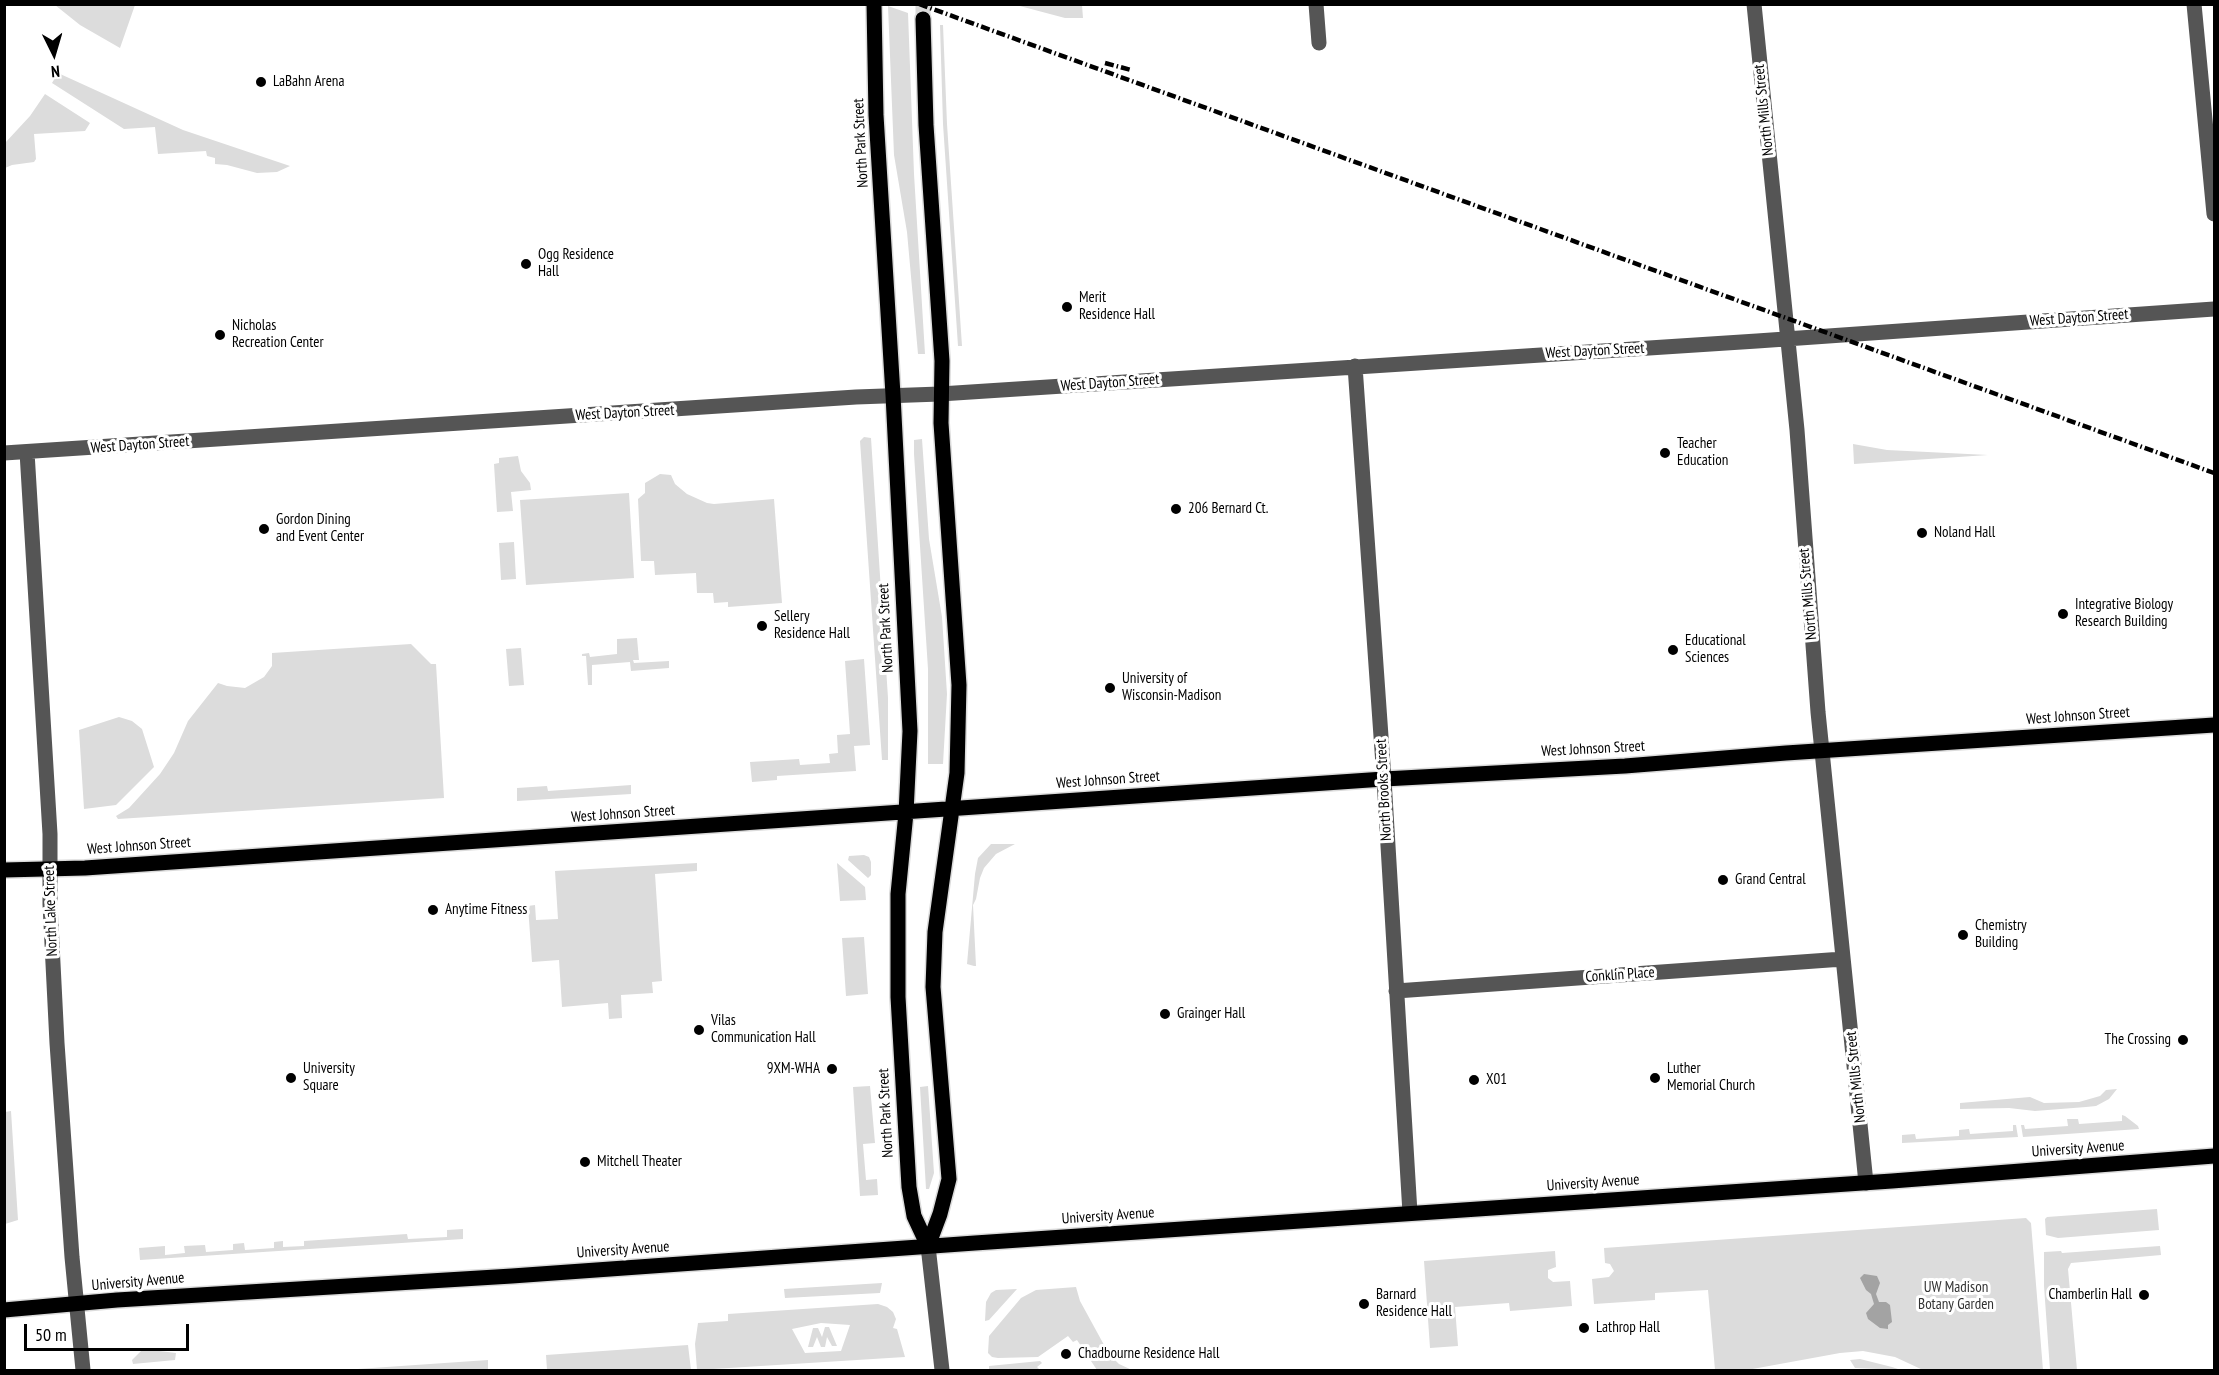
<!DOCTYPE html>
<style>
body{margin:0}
#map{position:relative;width:2219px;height:1375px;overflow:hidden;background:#fff;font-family:"PT Sans Narrow",sans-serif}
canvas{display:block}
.frame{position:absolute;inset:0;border:6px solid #000;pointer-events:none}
.north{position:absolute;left:24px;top:24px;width:60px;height:60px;-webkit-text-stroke:4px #fff;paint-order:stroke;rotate:175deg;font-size:16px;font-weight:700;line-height:24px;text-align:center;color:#000}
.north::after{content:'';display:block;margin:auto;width:21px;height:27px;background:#000;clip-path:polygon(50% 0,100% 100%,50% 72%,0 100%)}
.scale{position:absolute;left:24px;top:1324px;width:165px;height:27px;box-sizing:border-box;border:3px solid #000;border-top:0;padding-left:8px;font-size:18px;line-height:21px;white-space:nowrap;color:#000;-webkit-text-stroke:4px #fff;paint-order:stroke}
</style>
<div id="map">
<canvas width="2219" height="1375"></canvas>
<div class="frame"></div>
<div class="north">N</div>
<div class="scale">50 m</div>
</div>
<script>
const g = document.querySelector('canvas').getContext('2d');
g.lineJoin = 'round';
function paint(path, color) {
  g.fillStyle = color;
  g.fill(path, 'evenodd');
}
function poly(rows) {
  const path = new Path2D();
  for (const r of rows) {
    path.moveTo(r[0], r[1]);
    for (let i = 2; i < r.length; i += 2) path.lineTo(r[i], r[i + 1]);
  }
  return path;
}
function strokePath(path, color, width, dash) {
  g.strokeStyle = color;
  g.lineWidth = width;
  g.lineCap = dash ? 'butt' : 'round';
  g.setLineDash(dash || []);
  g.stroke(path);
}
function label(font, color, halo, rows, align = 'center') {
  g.font = font + ' "PT Sans Narrow",sans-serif';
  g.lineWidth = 6;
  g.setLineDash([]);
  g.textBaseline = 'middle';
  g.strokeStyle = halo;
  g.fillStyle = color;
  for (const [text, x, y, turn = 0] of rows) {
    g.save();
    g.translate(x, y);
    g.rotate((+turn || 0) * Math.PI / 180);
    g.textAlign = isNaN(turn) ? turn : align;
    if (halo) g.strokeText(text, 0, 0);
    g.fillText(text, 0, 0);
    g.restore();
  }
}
paint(poly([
 [55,5,135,5,120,48,80,25],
 [1016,5,1082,5,1083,18,1065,18],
 [888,6,908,13,914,174,925,354,918,354,907,232,894,155],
 [940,25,943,25,947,124,962,346,958,346,943,124],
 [58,73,183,130,290,166,277,172,257,173,227,165,215,164,215,158,207,156,206,151,158,154,155,127,124,129,52,83],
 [45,94,90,123,85,131,34,134,36,159,34,162,12,165,5,168,5,143,30,116],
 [864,437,871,438,888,698,888,760,882,760,860,441],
 [922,439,929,539,942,617,947,694,943,764,928,764,928,669,914,454,914,440],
 [1853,444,1887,450,1988,455,1854,464],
 [518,456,521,471,530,483,531,490,511,492,513,511,497,512,494,464,499,463,499,458],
 [660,474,671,475,675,484,687,494,707,503,714,504,774,499,782,603,728,607,728,602,714,603,713,593,697,593,696,573,655,575,654,561,641,561,638,499,645,493,645,483],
 [629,493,634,578,526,585,520,500],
 [514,542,516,579,501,580,499,543],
 [637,638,639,660,633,660,634,663,669,661,669,668,631,671,630,662,592,665,592,685,588,685,586,656,582,656,582,654,589,653,590,657,617,654,617,639],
 [411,644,431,664,436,664,444,798,118,819,116,816,129,808,160,774,174,753,188,721,218,683,227,686,245,688,264,677,272,666,272,653],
 [521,648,524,685,509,686,506,649],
 [864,659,870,745,854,746,856,771,777,776,777,780,752,782,750,762,799,759,800,765,830,763,829,754,838,753,837,735,850,734,845,661],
 [119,717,132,721,142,729,154,767,116,805,84,809,79,730],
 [631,785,631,794,517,801,517,788,547,786,548,791],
 [991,844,1015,844,996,854,984,868,980,878,976,899,973,905,976,966,974,966,967,964,975,874,978,858],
 [864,855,869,857,871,862,871,875,868,878,848,860,849,856],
 [697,863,697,871,655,874,662,981,652,982,653,993,621,995,622,1018,609,1019,608,1003,562,1007,559,960,532,962,528,906,535,905,536,920,558,919,555,871],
 [837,863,865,887,866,900,840,901],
 [864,937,868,994,846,996,842,938],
 [870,1086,875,1143,863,1144,866,1180,877,1179,878,1195,860,1196,853,1087],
 [928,1086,934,1173,929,1189,926,1189,920,1087],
 [2117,1089,2109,1099,2096,1106,2086,1107,2035,1111,2009,1108,1960,1109,1960,1103,2030,1097,2044,1103,2079,1102,2100,1096,2106,1090],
 [11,1111,18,1220,5,1224,5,1112],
 [2122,1115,2125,1116,2138,1126,2139,1129,2023,1137,2021,1125,2024,1125,2025,1129,2068,1126,2067,1119,2078,1119,2079,1124,2122,1121],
 [2013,1125,2016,1125,2018,1137,1902,1143,1902,1135,1915,1134,1916,1139,1959,1136,1959,1130,1969,1129,1970,1134,2013,1131],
 [2157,1209,2159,1230,2058,1238,2046,1235,2045,1219,2047,1217],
 [2026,1218,2031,1223,2043,1370,1923,1370,1895,1357,1863,1351,1840,1353,1747,1370,1715,1370,1708,1290,1655,1293,1655,1300,1594,1304,1592,1279,1609,1277,1614,1271,1610,1264,1605,1263,1604,1248],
 [463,1229,463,1239,140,1260,139,1248,165,1246,165,1255,185,1253,184,1246,205,1245,206,1252,233,1250,233,1244,244,1243,245,1250,274,1248,274,1242,283,1241,283,1247,304,1246,304,1241,407,1234,408,1239,447,1237,447,1230],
 [2160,1246,2161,1255,2071,1263,2068,1269,2077,1370,2050,1370,2044,1286,2044,1252,2061,1251,2062,1253],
 [1555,1251,1556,1267,1548,1270,1548,1278,1553,1282,1570,1281,1572,1306,1510,1311,1509,1303,1455,1307,1458,1346,1430,1348,1424,1261],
 [882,1283,880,1293,785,1298,784,1289],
 [1076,1287,1080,1301,1109,1354,1119,1364,1132,1370,1097,1370,1077,1340,1073,1342,1068,1336,1038,1357,998,1358,992,1357,988,1353,989,1336,1021,1298,1036,1290],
 [1017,1289,989,1320,985,1321,986,1302,991,1293,996,1290],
 [878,1304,887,1307,893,1312,896,1319,893,1328,897,1329,905,1357,697,1370,695,1344,698,1323,728,1321,728,1314],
 [821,1323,850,1325,841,1351,805,1353,792,1329],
 [825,1327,829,1327,837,1346,832,1346,827,1337,825,1347,821,1347,817,1337,813,1347,808,1347,813,1328,818,1328,822,1337],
 [688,1345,691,1370,547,1370,546,1355],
 [143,1349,176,1353,175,1360,133,1364,132,1360],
 [1860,1359,1892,1367,1901,1370,1855,1368,1850,1360],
 [488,1360,488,1370,343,1370],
 [1040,1361,1042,1363,1037,1367,1040,1370,989,1370,989,1366]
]), '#dcdcdc');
paint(poly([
 [1864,1274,1877,1276,1880,1283,1876,1294,1879,1302,1886,1302,1890,1305,1892,1322,1888,1325,1888,1329,1880,1328,1868,1319,1866,1313,1874,1304,1871,1294,1866,1290,1860,1278]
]), '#a3a3a3');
strokePath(poly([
 [923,4,923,19]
]), '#d9d9d9', 15, [15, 8]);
const major = poly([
 [874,4,876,115,893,395,910,731,906,813,898,894,898,997,909,1187,914,1216,928,1246],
 [923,19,926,125,942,361,941,423,959,685,957,773,935,932,933,987,949,1179,940,1214,928,1246],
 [4,870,85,868,1384,779,1625,766,1786,753,2214,725],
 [4,1310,117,1300,512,1276,975,1243,1892,1181,2214,1156]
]);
strokePath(major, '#dbdbdb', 18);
strokePath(poly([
 [1316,4,1319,43],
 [1754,4,1797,430,1818,712,1866,1183],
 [2194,4,2214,214],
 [1355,366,1384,779,1410,1213],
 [27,452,50,834,50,904,57,1043,72,1257,83,1370],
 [4,453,856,397,940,394,1757,341,2214,309],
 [1396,991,1843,959],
 [928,1246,942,1370]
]), '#555', 15);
strokePath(major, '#000', 15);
strokePath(poly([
 [919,4,2214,473],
 [1105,63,1131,70]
]), '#000', 4.5, [9, 3, 1.5, 3]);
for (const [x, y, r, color] of [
 [261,82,6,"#000"],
 [526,264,6,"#000"],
 [1067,307,6,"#000"],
 [220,335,6,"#000"],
 [1665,453,6,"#000"],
 [1176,509,6,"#000"],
 [264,529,6,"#000"],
 [1922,533,6,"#000"],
 [2063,614,6,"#000"],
 [762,626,6,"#000"],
 [1673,650,6,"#000"],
 [1110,688,6,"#000"],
 [1723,880,6,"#000"],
 [433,910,6,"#000"],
 [1963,935,6,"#000"],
 [1165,1014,6,"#000"],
 [699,1030,6,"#000"],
 [2183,1040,6,"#000"],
 [832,1069,6,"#000"],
 [291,1078,6,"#000"],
 [1655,1078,6,"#000"],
 [1474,1080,6,"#000"],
 [585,1162,6,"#000"],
 [2144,1295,6,"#000"],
 [1364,1304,6,"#000"],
 [1584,1328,6,"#000"],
 [1066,1354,6,"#000"]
]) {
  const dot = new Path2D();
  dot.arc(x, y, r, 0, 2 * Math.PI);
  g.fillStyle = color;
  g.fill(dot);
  strokePath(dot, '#fff', 2);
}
label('15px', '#000', '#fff', [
 ["LaBahn Arena",273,82],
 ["Ogg Residence",538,255],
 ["Hall",538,272],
 ["Merit",1079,298],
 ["Residence Hall",1079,315],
 ["Nicholas",232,326],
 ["Recreation Center",232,343],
 ["Teacher",1677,444],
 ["Education",1677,461],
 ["206 Bernard Ct.",1188,509],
 ["Gordon Dining",276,520],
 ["and Event Center",276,537],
 ["Noland Hall",1934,533],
 ["Integrative Biology",2075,605],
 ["Research Building",2075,622],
 ["Sellery",774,617],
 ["Residence Hall",774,634],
 ["Educational",1685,641],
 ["Sciences",1685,658],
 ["University of",1122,679],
 ["Wisconsin-Madison",1122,696],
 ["Grand Central",1735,880],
 ["Anytime Fitness",445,910],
 ["Chemistry",1975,926],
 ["Building",1975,943],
 ["Grainger Hall",1177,1014],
 ["Vilas",711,1021],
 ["Communication Hall",711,1038],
 ["The Crossing",2171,1040,"right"],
 ["University",303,1069],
 ["Square",303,1086],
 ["9XM-WHA",820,1069,"right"],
 ["Luther",1667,1069],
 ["Memorial Church",1667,1086],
 ["X01",1486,1080],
 ["Mitchell Theater",597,1162],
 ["Barnard",1376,1295],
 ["Residence Hall",1376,1312],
 ["Chamberlin Hall",2132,1295,"right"],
 ["Lathrop Hall",1596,1328],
 ["Chadbourne Residence Hall",1078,1354]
], 'left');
label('15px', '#000', '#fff', [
 ["North Mills Street",1764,110,-96],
 ["North Park Street",861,143,-93],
 ["West Dayton Street",2079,318,-4],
 ["West Dayton Street",1595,351,-3],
 ["West Dayton Street",1110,383,-4],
 ["West Dayton Street",625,413,-3],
 ["West Dayton Street",140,445,-4],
 ["North Mills Street",1808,594,-95],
 ["North Park Street",886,628,-93],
 ["West Johnson Street",2078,716,-4],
 ["West Johnson Street",1593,749,-3],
 ["West Johnson Street",1108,780,-4],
 ["North Brooks Street",1384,790,-93],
 ["West Johnson Street",623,814,-4],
 ["West Johnson Street",139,846,-4],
 ["North Lake Street",51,911,-92],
 ["Conklin Place",1620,975,-4],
 ["North Mills Street",1856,1077,-96],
 ["North Park Street",886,1113,-93],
 ["University Avenue",2078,1149,-4],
 ["University Avenue",1593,1183,-4],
 ["University Avenue",1108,1216,-4],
 ["University Avenue",623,1250,-4],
 ["University Avenue",138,1282,-5]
]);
label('15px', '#333', '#fff', [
 ["UW Madison",1956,1288],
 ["Botany Garden",1956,1305]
]);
</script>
